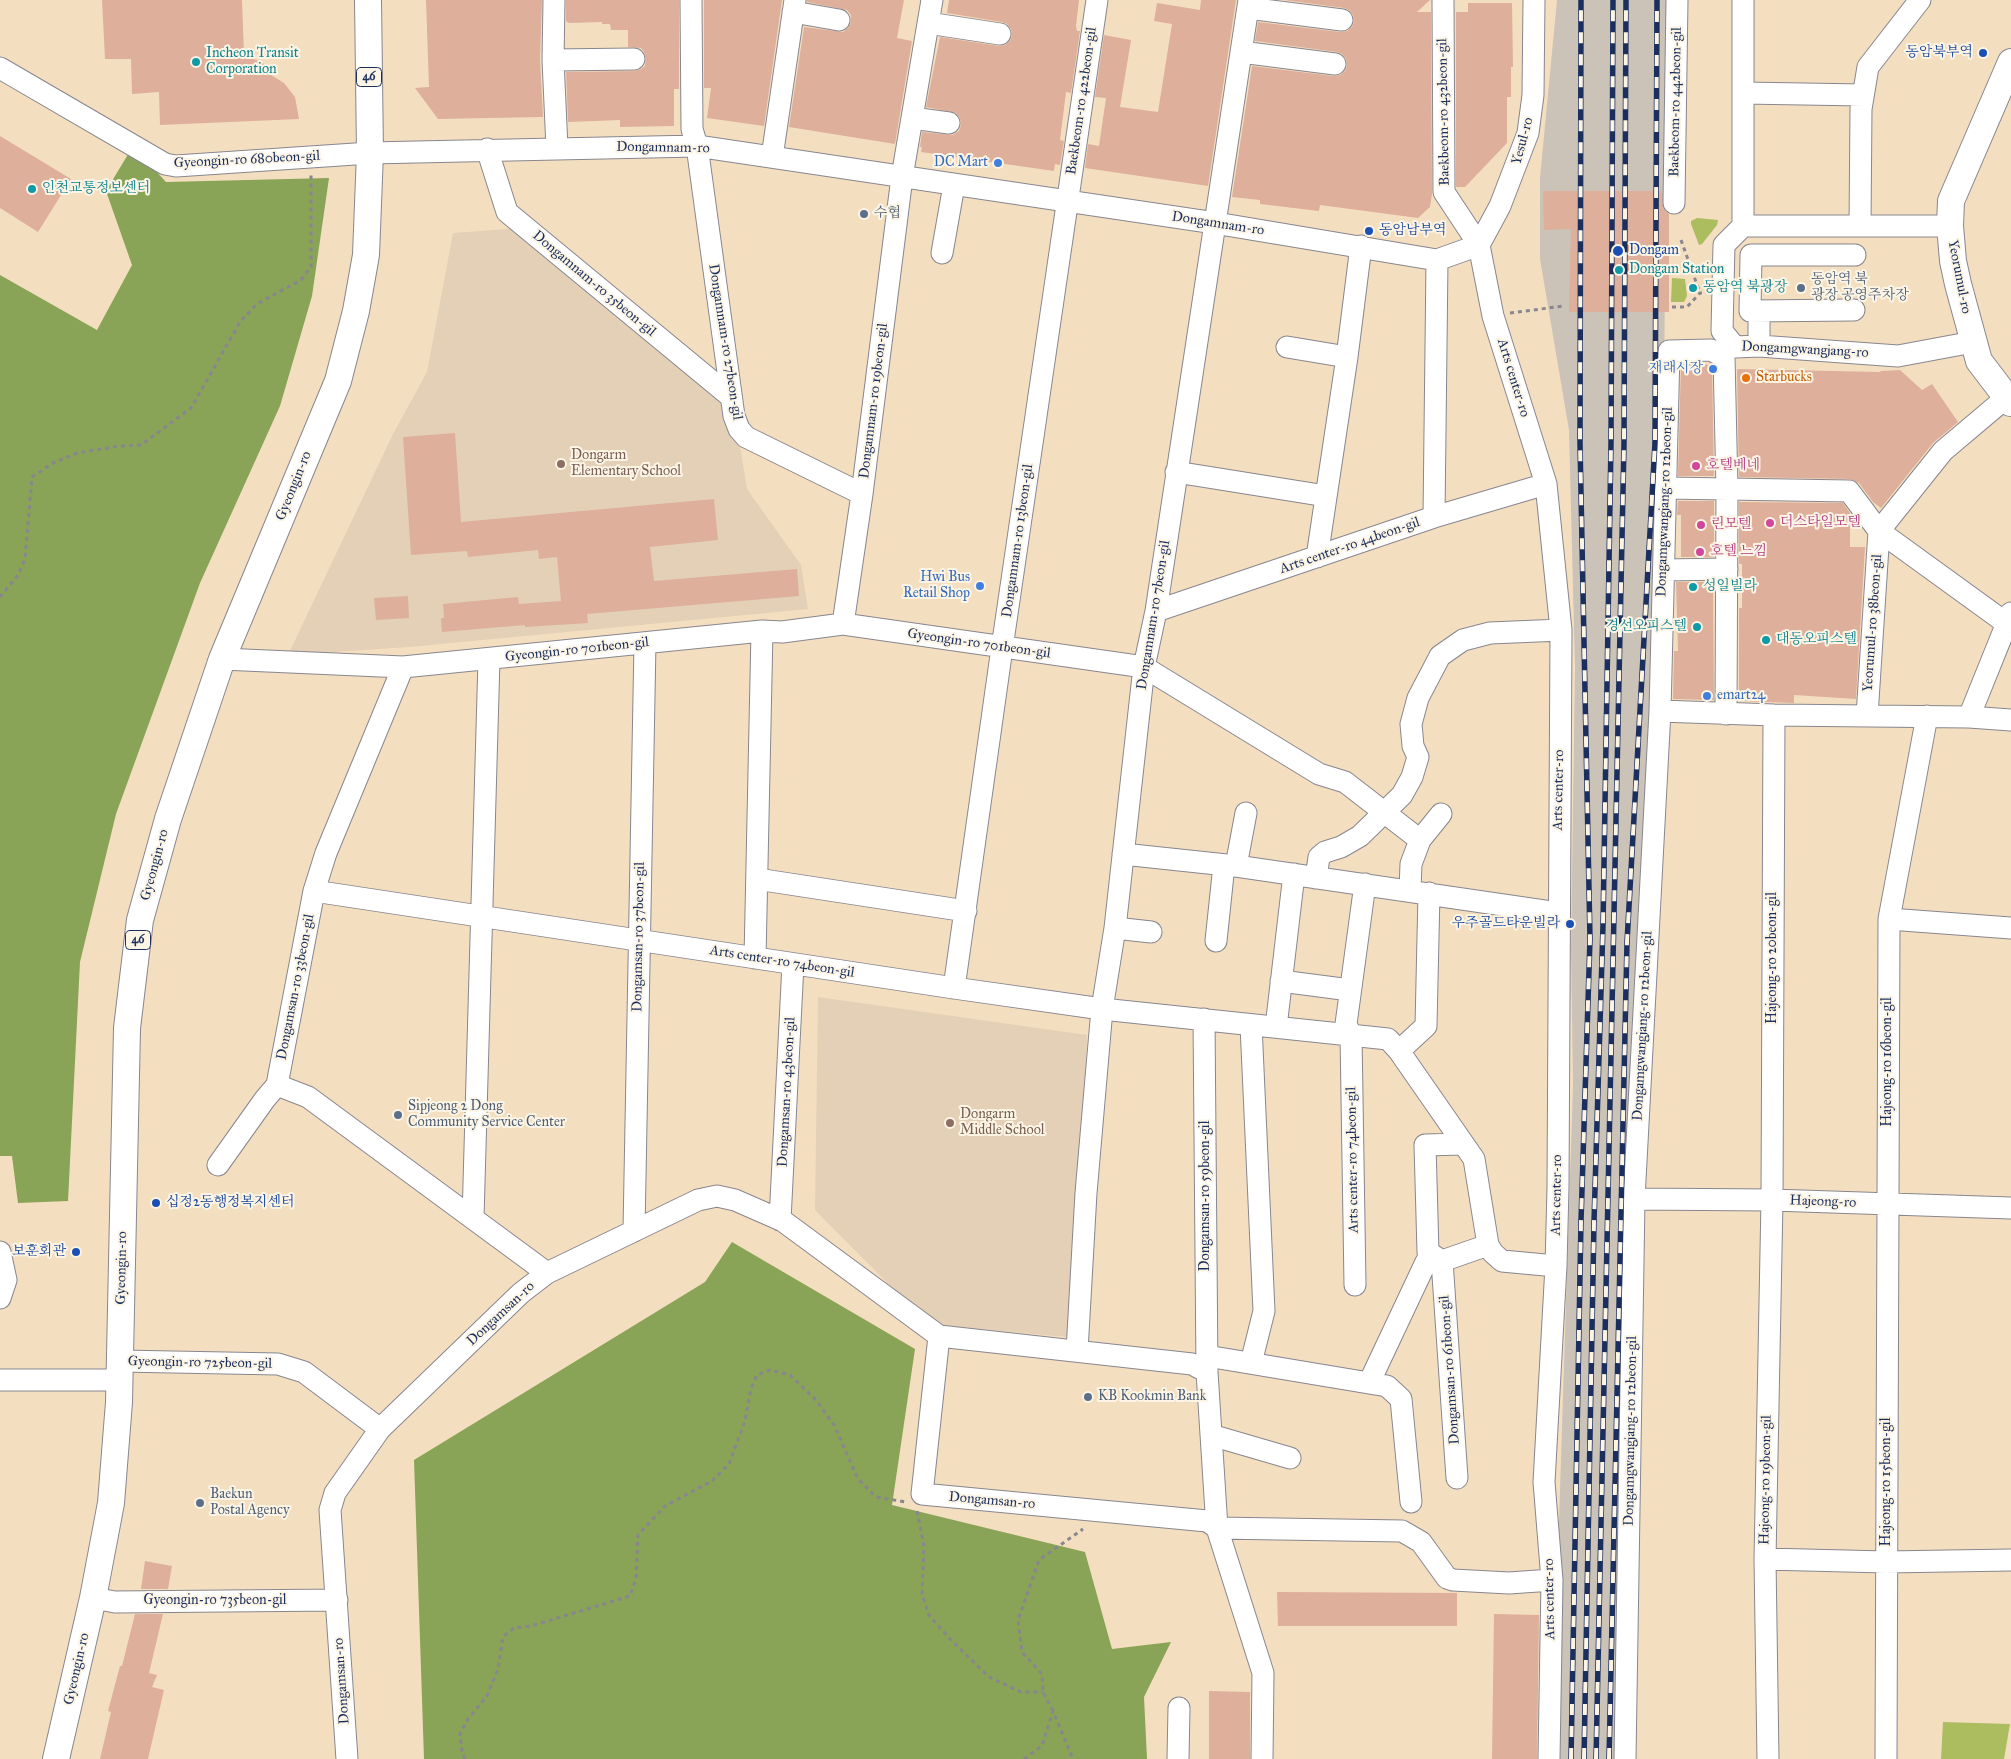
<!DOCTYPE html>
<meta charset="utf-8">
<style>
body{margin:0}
canvas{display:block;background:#f4dec0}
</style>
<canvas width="2011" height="1759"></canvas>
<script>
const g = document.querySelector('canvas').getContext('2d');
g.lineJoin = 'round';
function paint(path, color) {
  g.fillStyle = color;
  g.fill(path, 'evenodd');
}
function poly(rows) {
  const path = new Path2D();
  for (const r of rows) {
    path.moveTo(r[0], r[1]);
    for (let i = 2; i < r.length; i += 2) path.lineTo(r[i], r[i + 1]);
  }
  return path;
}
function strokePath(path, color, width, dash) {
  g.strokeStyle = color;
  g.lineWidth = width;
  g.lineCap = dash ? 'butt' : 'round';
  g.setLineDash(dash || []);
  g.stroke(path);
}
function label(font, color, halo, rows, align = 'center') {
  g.font = font + ' "IM FELL Great Primer","Noto Serif KR",serif';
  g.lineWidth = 4;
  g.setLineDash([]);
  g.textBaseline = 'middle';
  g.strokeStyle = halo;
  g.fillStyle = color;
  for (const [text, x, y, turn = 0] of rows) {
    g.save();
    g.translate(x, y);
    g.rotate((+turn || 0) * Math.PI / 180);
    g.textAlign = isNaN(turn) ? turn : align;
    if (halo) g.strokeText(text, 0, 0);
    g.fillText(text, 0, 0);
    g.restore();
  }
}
paint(poly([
 [521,228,726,404,739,440,747,489,801,565,808,609,409,647,288,655,393,434,427,372,453,233],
 [818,997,1087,1035,1077,1338,928,1324,815,1210]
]), '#e4d0b6');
paint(poly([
 [1557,0,1666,0,1664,452,1622,1759,1556,1759,1558,1552,1573,1085,1571,946,1575,667,1569,430,1540,259,1540,178]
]), '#cbc2b8');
paint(poly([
 [1697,218,1718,220,1717,225,1702,244,1699,245,1691,224,1691,221],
 [1672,278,1685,279,1687,296,1684,302,1671,302],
 [1943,1722,2010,1724,2004,1759,1941,1759]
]), '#acbd60');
paint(poly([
 [133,146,166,182,329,178,312,296,280,406,200,583,116,814,80,962,68,1201,18,1203,12,1156,0,1156,0,275,97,330,132,265,106,191],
 [732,1242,915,1349,892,1505,1085,1552,1112,1649,1171,1642,1144,1697,1147,1759,424,1759,414,1460,705,1282]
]), '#89a456');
paint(poly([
 [102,0,242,0,244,55,263,63,271,75,284,83,295,97,299,119,160,125,159,92,132,94,131,59,105,59],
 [426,0,542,0,540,60,543,117,438,119,415,88,429,87],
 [566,0,679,0,679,89,674,89,674,126,620,127,620,120,568,122,566,72,635,71,641,69,645,66,646,58,644,52,641,48,628,47,628,30,611,30,610,24,602,24,602,22,569,23,566,21],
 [704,0,782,0,764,126,707,118,711,88,704,88],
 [807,0,904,0,897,38,912,41,895,144,789,127,804,27,843,32,848,28,851,22,851,15,847,10,807,2],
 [949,0,1079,0,1076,26,1077,31,1080,31,1071,93,1066,92,1060,140,1064,141,1060,165,1055,164,1054,171,921,152,922,147,920,147,922,132,953,135,959,131,961,125,960,118,956,113,926,107,940,37,999,46,1005,45,1010,41,1012,36,1011,29,1007,24,1002,22,947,13],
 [1201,0,1236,0,1208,186,1085,168,1088,144,1099,146,1106,98,1095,97,1104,35,1131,40,1120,107,1158,112,1172,24,1154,21,1157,3,1200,10],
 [1284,0,1430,0,1417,12,1431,12,1432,194,1430,207,1418,218,1320,205,1319,211,1260,204,1260,200,1232,197,1252,66,1333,76,1340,75,1345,71,1347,66,1346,59,1342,54,1337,52,1255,41,1258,22,1340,32,1347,31,1352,27,1354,22,1353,15,1349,10,1344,8],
 [1468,3,1512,3,1513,67,1511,67,1511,97,1507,97,1507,143,1465,187,1456,187,1456,12,1468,12],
 [0,136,71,179,38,232,0,208],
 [1543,191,1662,191,1663,209,1669,214,1669,312,1569,312,1571,229,1544,230],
 [1681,363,1712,365,1714,476,1678,476],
 [1737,369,1880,372,1881,371,1900,370,1922,390,1932,384,1958,422,1933,443,1881,508,1873,502,1859,483,1850,479,1739,477],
 [455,433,461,522,714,499,718,540,650,547,654,581,797,569,799,596,587,614,588,623,525,627,525,625,442,632,441,618,444,618,443,604,518,597,519,604,561,601,557,557,539,559,538,550,468,557,467,551,411,555,403,437],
 [1678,501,1714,501,1714,557,1681,557,1681,515,1677,515],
 [1739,502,1843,503,1850,513,1850,547,1865,547,1856,699,1794,695,1794,703,1739,701,1739,608,1742,608,1742,564,1739,564],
 [1676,582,1713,582,1714,700,1673,699,1674,651,1678,651],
 [408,596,409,618,376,620,374,598],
 [145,1561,172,1566,168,1589,141,1589],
 [1277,1592,1457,1593,1457,1626,1278,1626],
 [135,1614,163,1614,149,1673,157,1675,152,1687,164,1690,148,1759,100,1759,111,1712,108,1711,120,1666,122,1666],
 [1494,1614,1539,1615,1537,1759,1492,1759],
 [1209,1691,1250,1692,1250,1759,1209,1759]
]), '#deaf9b');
const minor = poly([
 [554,0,553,60,557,148],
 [691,0,692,129,697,146,734,416,739,429,746,437,862,494],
 [1443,0,1444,192,1479,245,1493,316,1546,484,1561,630,1558,1187,1556,1266,1544,1482,1552,1580,1549,1759],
 [1248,8,1342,20],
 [793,12,839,20],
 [928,23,1000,34],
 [1241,52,1335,64],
 [553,60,634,59],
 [0,68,165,164,176,166,370,153,697,146,1215,223,1437,260,1479,245],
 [1743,93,1863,95],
 [912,118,949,123],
 [487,149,507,212,731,397],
 [772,157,795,0],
 [1674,203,1677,0],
 [1743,226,1743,0],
 [1860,226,1861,109,1868,67,1920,0],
 [1950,226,1743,226,1724,245,1722,331,1735,347,1759,346,1898,356,1973,342],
 [1479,245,1500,206,1528,133,1533,95,1534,0],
 [942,253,954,185],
 [1854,310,1750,311,1751,255,1855,255],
 [1759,346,1759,311],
 [1287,347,1347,357],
 [1724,357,1727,489,1726,714],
 [1176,472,1326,496],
 [1666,488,1849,491,1879,531,2006,623],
 [1434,517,1437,260],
 [1317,557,1347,357,1361,246],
 [1664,570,1727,569],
 [1156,611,1434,517,1546,484],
 [843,624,862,494,902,177,932,0],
 [222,659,403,667,762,631,782,632,843,624,1144,667,1319,774,1345,782,1420,840],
 [403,667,326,853,314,891,277,1085,308,1097,547,1273],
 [1660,711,1774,715,1969,717,2011,720],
 [1867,716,1879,531,1943,451,2007,397],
 [1969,717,2011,613],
 [1123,854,1236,866,1558,913],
 [1236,866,1246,813],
 [1316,878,1319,857,1325,852,1341,847,1360,836,1402,795,1412,777,1418,757,1413,746,1411,724,1418,698,1440,656,1463,640,1490,633,1561,630],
 [757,879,966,911],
 [1410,890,1411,864,1420,840,1441,814],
 [314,891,954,988,1102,1009,1388,1039,1399,1051,1474,1159,1488,1245,1493,1253,1502,1261,1556,1266],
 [1889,919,2011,928],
 [1115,928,1151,932],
 [1216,941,1224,865],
 [755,958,762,631],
 [1281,981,1350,990],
 [954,988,1002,648,1097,0],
 [1204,1019,1207,1372,1217,1528,1263,1673,1262,1759],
 [1276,1027,1294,874],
 [1399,1051,1426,1026,1429,893],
 [218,1165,265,1099,277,1085],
 [1634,1199,1772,1200,2011,1208],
 [473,1218,489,659],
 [780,1220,793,964],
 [634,1231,645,643],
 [0,1252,6,1280,0,1298],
 [1355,1285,1351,1035,1346,1024,1365,884],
 [939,1336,922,1494,1207,1521,1217,1528,1402,1531,1421,1542,1447,1578,1453,1580,1509,1583,1552,1580],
 [1077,1351,1086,1193,1102,1009,1115,928,1144,667,1156,611,1249,0],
 [1207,1356,1387,1386,1401,1399,1411,1502],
 [120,1361,278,1364,304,1372,380,1429],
 [1251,1363,1264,1311,1251,1025],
 [0,1380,120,1380],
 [1369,1383,1426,1262,1442,1261,1488,1245],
 [1211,1435,1290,1458],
 [1457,1478,1442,1261,1428,1252,1425,1145,1463,1144],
 [1765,1559,1886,1562,2011,1560],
 [93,1598,115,1602,337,1600],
 [347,1759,330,1510,335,1493,380,1429,521,1293,547,1273,698,1200,717,1196,735,1200,783,1221,939,1336,1192,1364,1207,1372],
 [1178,1759,1179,1708],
 [1625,1759,1634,1199,1660,711,1669,351,1711,350,1724,357],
 [1768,1759,1765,1559,1772,1200,1774,715],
 [1886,1759,1889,919,1927,716]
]);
const major = poly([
 [2011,62,1951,201,1950,226,1953,261,1958,284,1979,361,2011,403],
 [56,1759,93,1598,111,1503,119,1402,127,1028,140,920,168,819,222,659,338,381,356,311,366,255,370,153,368,0]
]);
strokePath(minor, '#88868f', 23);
strokePath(major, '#88868f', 28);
strokePath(poly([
 [1681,240,1700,293],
 [1672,307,1687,307,1700,293,1705,293],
 [1510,313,1564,306],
 [0,597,18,575,25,559,32,477,53,463,77,453,120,446,141,445,191,408,240,322,257,304,301,280,311,267,311,174],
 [917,1511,924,1546,922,1594,929,1615,950,1639,989,1677,1021,1692,1043,1692],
 [1053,1711,1043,1692,1042,1674,1022,1652,1018,1620,1039,1560,1083,1529],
 [465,1759,462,1752,460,1734,468,1719,487,1696,498,1669,503,1637,514,1628,531,1626,630,1596,636,1578,638,1535,665,1506,712,1481,729,1464,745,1421,751,1388,757,1375,770,1370,790,1375,816,1400,834,1425,858,1479,876,1497,906,1502],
 [1024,1759,1042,1746,1053,1711,1073,1759]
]), '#88868f', 3, [4, 4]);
strokePath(minor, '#fff', 21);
strokePath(major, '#fff', 26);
const rail = poly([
 [1571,1759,1581,1221,1590,939,1580,443,1581,0],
 [1584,1759,1594,1222,1603,925,1611,443,1613,0],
 [1596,1759,1624,444,1626,0],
 [1609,1759,1627,942,1655,443,1657,0]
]);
strokePath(rail, '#1b2f5e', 5.5);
strokePath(rail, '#fcf5e5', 4, [11]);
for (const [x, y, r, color] of [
 [1983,53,5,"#1a4fb4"],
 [196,62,5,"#0f9aa8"],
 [998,163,5,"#3f7fe0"],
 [32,189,5,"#0f9aa8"],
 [864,214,5,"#5c6f8a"],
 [1369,231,5,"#1a4fb4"],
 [1618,251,6,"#1a4fb4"],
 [1619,270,5,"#0f9aa8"],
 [1693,288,5,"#0f9aa8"],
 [1801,288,5,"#5c6f8a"],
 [1713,369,5,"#3f7fe0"],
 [1746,378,5,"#e8710a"],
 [561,464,5,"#8d6e63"],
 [1696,466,5,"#d1479c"],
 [1770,523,5,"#d1479c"],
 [1701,525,5,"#d1479c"],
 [1700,552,5,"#d1479c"],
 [980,586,5,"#3f7fe0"],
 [1693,587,5,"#0f9aa8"],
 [1697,627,5,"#0f9aa8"],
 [1766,640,5,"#0f9aa8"],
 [1707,696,5,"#3f7fe0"],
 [1570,924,5,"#1a4fb4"],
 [398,1115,5,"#5c6f8a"],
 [950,1123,5,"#8d6e63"],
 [156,1203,5,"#1a4fb4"],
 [76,1252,5,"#1a4fb4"],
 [1088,1397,5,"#5c6f8a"],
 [200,1503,5,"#5c6f8a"]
]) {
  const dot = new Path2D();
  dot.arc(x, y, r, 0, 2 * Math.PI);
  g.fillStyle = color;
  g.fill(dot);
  strokePath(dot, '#fcf5e5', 2);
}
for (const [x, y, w] of [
 [369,77,25],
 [138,940,25]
]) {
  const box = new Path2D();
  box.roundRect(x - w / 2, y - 9.5, w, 19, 4);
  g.fillStyle = '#fcf5e5';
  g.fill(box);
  strokePath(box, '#1b2f5e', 1);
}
label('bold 12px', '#1b2f5e', null, [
 ["46",369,77],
 ["46",138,940]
]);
label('14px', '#164399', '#fcf5e5', [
 ["동암북부역",1973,53],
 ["동암남부역",1379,231,"left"],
 ["Dongam",1629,251,"left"],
 ["우주골드타운빌라",1560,924],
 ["십정2동행정복지센터",166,1203,"left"],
 ["보훈회관",66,1252]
], 'right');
label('14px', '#0d838f', '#fcf5e5', [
 ["Incheon Transit",206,54],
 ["Corporation",206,70],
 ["인천교통정보센터",42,189],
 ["Dongam Station",1629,270],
 ["동암역 북광장",1703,288],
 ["성일빌라",1703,587],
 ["경선오피스텔",1687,627,"right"],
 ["대동오피스텔",1776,640]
], 'left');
label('14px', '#1b2f5e', '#fcf5e5', [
 ["Baekbeom-ro 422beon-gil",1082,101,-82],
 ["Baekbeom-ro 442beon-gil",1676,102,-89],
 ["Baekbeom-ro 432beon-gil",1444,112,-91],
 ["Yesul-ro",1523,141,-75],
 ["Dongamnam-ro",663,148,1],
 ["Gyeongin-ro 680beon-gil",247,160,-3],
 ["Dongamnam-ro",1218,224,9],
 ["Yeorumul-ro",1959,277,79],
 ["Dongamnam-ro 35beon-gil",594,284,40],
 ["Dongamnam-ro 27beon-gil",725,342,81],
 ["Dongamgwangjang-ro",1805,350,3],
 ["Arts center-ro",1513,378,73],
 ["Dongamnam-ro 19beon-gil",874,401,-83],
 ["Gyeongin-ro",294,486,-68],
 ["Dongamgwangjang-ro 12beon-gil",1665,502,-88],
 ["Dongamnam-ro 13beon-gil",1018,541,-82],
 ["Arts center-ro 44beon-gil",1350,546,-19],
 ["Dongamnam-ro 7beon-gil",1154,615,-81],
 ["Yeorumul-ro 38beon-gil",1873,623,-86],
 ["Gyeongin-ro 701beon-gil",979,644,8],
 ["Gyeongin-ro 701beon-gil",577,650,-6],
 ["Arts center-ro",1559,790,-89],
 ["Gyeongin-ro",155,865,-75],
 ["Dongamsan-ro 37beon-gil",639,937,-89],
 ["Hajeong-ro 20beon-gil",1773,958,-90],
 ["Arts center-ro 74beon-gil",782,962,9],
 ["Dongamsan-ro 33beon-gil",296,987,-79],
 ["Dongamgwangjang-ro 12beon-gil",1643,1026,-87],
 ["Hajeong-ro 16beon-gil",1888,1062,-90],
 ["Dongamsan-ro 43beon-gil",787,1092,-87],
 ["Arts center-ro 74beon-gil",1353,1160,-91],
 ["Arts center-ro",1557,1195,-89],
 ["Dongamsan-ro 59beon-gil",1206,1196,-90],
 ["Hajeong-ro",1823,1202,2],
 ["Gyeongin-ro",122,1268,-89],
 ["Dongamsan-ro",501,1314,-43],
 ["Gyeongin-ro 725beon-gil",200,1363,1],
 ["Dongamsan-ro 61beon-gil",1450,1370,-94],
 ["Dongamgwangjang-ro 12beon-gil",1631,1431,-89],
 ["Hajeong-ro 19beon-gil",1766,1480,-89],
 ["Hajeong-ro 15beon-gil",1887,1482,-90],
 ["Dongamsan-ro",992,1501,5],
 ["Arts center-ro",1550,1599,-91],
 ["Gyeongin-ro 735beon-gil",215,1601],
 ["Gyeongin-ro",77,1669,-77],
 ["Dongamsan-ro",342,1681,-94]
]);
label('14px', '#366cbe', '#fcf5e5', [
 ["DC Mart",988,163],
 ["재래시장",1703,369],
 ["Hwi Bus",970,578],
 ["Retail Shop",970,594],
 ["emart24",1717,696,"left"]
], 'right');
label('14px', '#4e5e75', '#fcf5e5', [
 ["수협",874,214],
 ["동암역 북",1811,280],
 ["광장 공영주차장",1811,296],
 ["Sipjeong 2 Dong",408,1107],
 ["Community Service Center",408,1123],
 ["KB Kookmin Bank",1098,1397],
 ["Baekun",210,1495],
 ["Postal Agency",210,1511]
], 'left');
label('14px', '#c56008', '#fcf5e5', [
 ["Starbucks",1756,378]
], 'left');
label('14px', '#785e54', '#fcf5e5', [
 ["Dongarm",571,456],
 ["Elementary School",571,472],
 ["Dongarm",960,1115],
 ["Middle School",960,1131]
], 'left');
label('14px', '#b23c85', '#fcf5e5', [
 ["호텔베네",1706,466],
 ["더스타일모텔",1780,523],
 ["린모텔",1711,525],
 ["호텔 느낌",1710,552]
], 'left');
</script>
